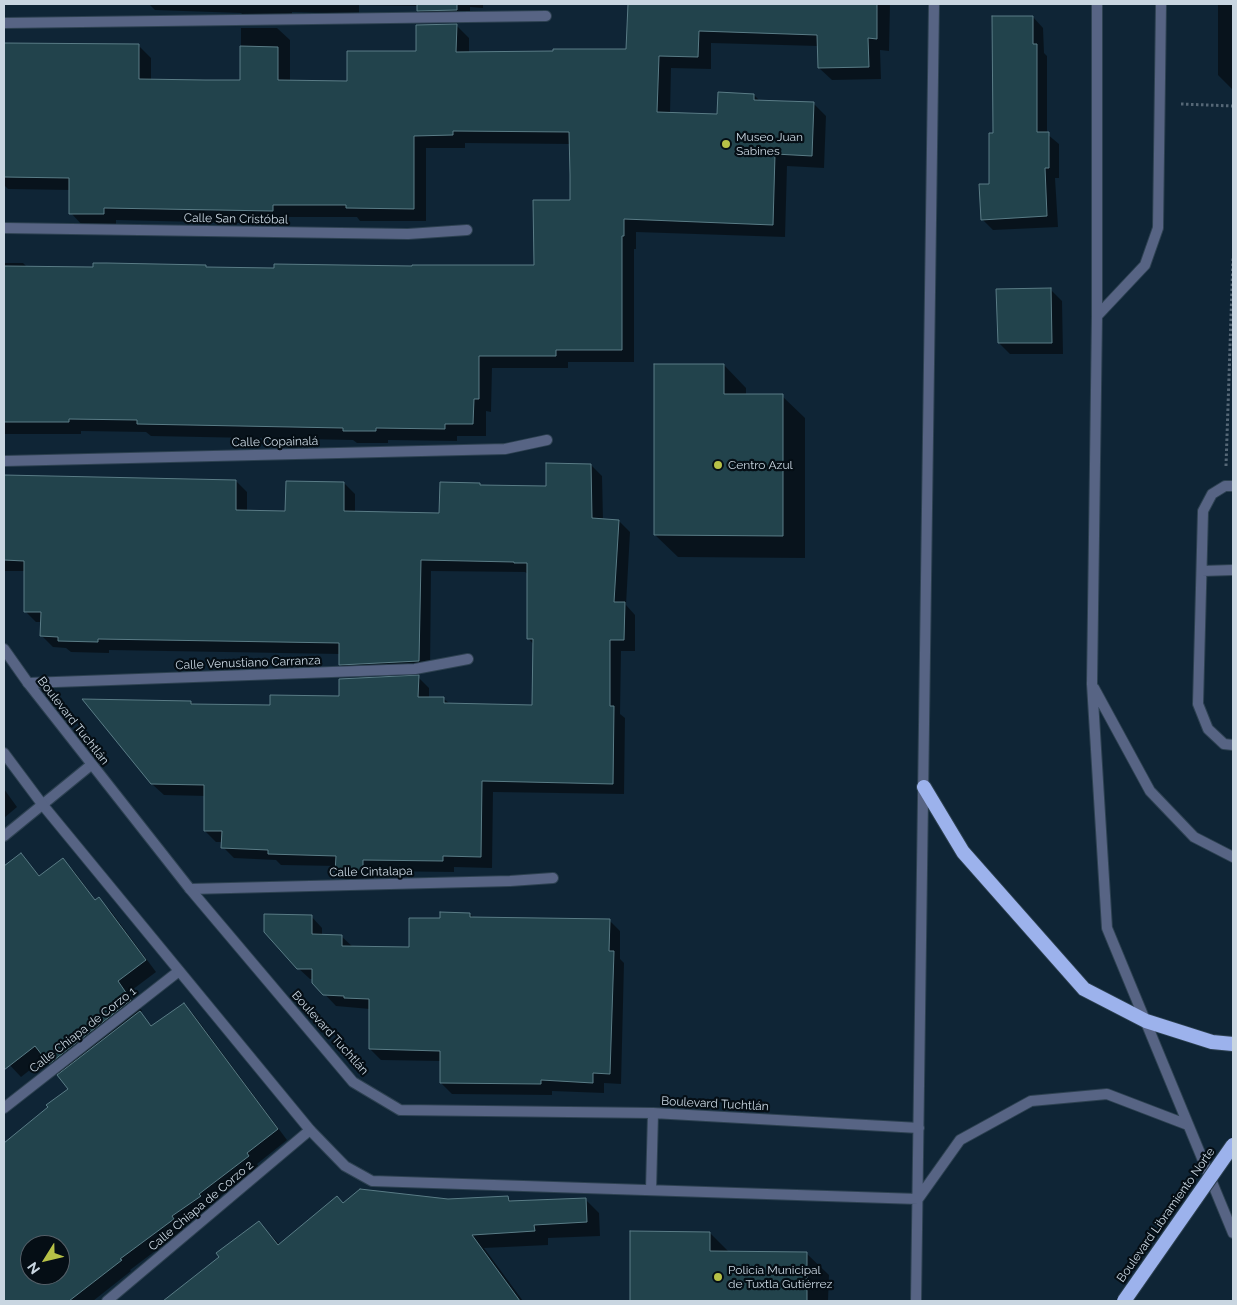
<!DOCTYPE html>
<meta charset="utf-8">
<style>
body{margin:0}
#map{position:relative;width:1237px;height:1305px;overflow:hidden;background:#0f2536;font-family:Raleway,sans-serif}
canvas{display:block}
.frame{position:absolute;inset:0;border:5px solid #c9d6e1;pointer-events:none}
.north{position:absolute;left:20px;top:1235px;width:50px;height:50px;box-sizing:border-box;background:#050e15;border:1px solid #535e67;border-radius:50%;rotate:234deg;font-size:14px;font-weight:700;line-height:20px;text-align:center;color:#c9d6e1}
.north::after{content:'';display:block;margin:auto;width:18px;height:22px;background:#b7c147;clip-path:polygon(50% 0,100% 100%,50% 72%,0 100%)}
</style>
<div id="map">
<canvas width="1237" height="1305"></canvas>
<div class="frame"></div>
<div class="north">N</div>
</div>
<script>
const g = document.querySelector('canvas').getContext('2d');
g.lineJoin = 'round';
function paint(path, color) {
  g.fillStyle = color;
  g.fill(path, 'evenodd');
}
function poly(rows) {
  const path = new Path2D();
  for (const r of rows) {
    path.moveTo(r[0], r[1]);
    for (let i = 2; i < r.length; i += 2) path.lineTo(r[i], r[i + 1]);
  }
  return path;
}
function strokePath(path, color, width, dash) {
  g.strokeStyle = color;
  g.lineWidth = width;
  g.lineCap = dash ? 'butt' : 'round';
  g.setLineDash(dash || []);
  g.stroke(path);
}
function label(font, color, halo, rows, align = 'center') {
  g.font = font + ' Raleway,sans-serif';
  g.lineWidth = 4.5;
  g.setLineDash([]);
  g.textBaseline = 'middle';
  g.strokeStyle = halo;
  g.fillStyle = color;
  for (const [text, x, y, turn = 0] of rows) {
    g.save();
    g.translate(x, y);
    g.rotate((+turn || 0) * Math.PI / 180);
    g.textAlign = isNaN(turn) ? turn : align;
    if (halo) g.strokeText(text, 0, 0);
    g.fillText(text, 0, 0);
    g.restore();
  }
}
paint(poly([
 [8,4,34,4,34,5],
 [149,4,483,4,483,8,470,7,470,22,431,23,418,10,418,6,359,5,359,14,292,12,292,14,290,14,290,25,254,25,241,13,155,10],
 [628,4,890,4,889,51,880,50,881,79,832,80,819,68,818,46,711,43,711,69,671,68,670,114,718,115,754,95,760,101,813,103,826,116,824,168,787,166,785,237,636,232,636,249,634,249,634,362,568,362,568,368,492,368,491,412,486,411,486,436,457,436,457,441,388,440,388,443,357,443,353,440,151,436,146,432,81,431,81,434,4,434,4,263,23,263,27,267,94,268,206,266,208,269,536,267,571,202,570,144,465,143,465,148,426,148,426,221,360,221,357,217,285,217,285,224,116,220,116,226,83,226,71,213,71,190,8,189,4,185,4,44,138,45,151,58,151,80,241,81,241,28,277,28,290,40,290,81,348,83,417,52,456,25,469,38,469,53,627,50],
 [1218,4,1233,4,1233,90,1218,75],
 [1033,17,1043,28,1044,53,1047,56,1047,134,1059,144,1059,178,1055,178,1058,227,993,230,982,219,990,185,994,134],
 [1050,289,1062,301,1063,354,1010,354,999,343],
 [724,365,746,388,746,395,782,396,805,418,805,558,678,557,655,535],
 [591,465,602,476,603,520,619,521,630,532,626,605,635,615,635,651,621,651,620,714,625,718,624,794,493,792,492,868,454,867,454,872,374,871,374,883,348,883,337,871,337,866,281,865,276,860,234,858,223,847,223,842,216,842,205,831,206,796,164,795,152,784,191,702,194,705,271,707,340,697,418,677,429,688,429,698,444,699,450,704,533,706,534,645,528,638,528,574,525,572,431,571,430,672,351,676,340,664,340,654,109,650,109,653,71,652,66,648,53,647,42,636,42,622,36,622,25,611,25,571,4,571,4,477,236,481,247,492,247,512,287,513,344,483,355,494,355,513,440,515,479,484,481,486,547,487],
 [4,789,17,807,4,818],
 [21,855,40,876,62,860,74,871,96,901,98,899,110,910,156,972,128,993,142,1011,140,1013,152,1026,184,1004,194,1015,287,1140,257,1164,259,1167,209,1205,210,1207,182,1227,183,1230,130,1270,131,1271,93,1301,4,1301,4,1147,22,1132,70,1089,60,1074,45,1058,21,1077,5,1060,4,1061,4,868],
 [30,1245,60,1245,60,1275,30,1275],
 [470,914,474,918,609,920,620,931,620,959,624,963,621,1084,604,1083,604,1093,552,1091,552,1095,452,1094,441,1083,441,1061,381,1060,370,1049,370,1009,336,1006,313,982,313,979,310,979,298,968,311,916,322,928,322,935,341,936,353,947,411,949,442,920],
 [508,1197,512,1202,585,1199,599,1213,600,1236,548,1238,548,1245,484,1248,523,1301,165,1301,221,1257,259,1222,280,1245,344,1204],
 [631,1232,710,1233,729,1252,806,1253,829,1275,828,1301,631,1301]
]), '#0007');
const building = poly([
 [417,4,457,4,457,10,417,11,417,4],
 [628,4,877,4,877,39,868,38,869,67,818,68,817,35,699,31,698,57,659,56,657,112,717,114,718,92,754,94,754,100,814,102,812,156,775,154,773,225,624,219,624,236,622,236,622,350,556,350,556,356,479,356,479,399,474,399,473,424,445,424,445,429,376,428,376,431,343,431,343,428,137,424,137,420,69,419,69,422,4,422,4,266,93,267,93,263,107,263,206,265,206,267,274,268,274,264,412,266,412,265,534,265,533,200,570,200,570,175,569,132,453,131,453,135,414,136,414,209,346,208,346,205,273,205,273,211,104,208,104,214,69,214,69,178,4,177,4,43,139,44,139,79,205,80,240,80,240,46,278,47,278,80,347,81,347,51,416,51,416,25,457,24,456,52,553,51,553,49,626,49,628,4],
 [992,16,1033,16,1033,44,1037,44,1037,132,1049,132,1049,168,1045,168,1047,216,981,220,979,184,989,184,989,133,993,133,992,16],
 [1051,288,1052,343,998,343,996,289,1051,288],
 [654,364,724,364,724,394,783,394,783,536,654,535,654,364],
 [546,463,591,464,592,518,619,520,614,602,625,602,624,640,610,640,610,706,614,706,613,784,482,781,481,857,443,856,443,861,363,860,363,872,335,872,336,856,268,854,268,850,221,848,222,831,204,831,204,785,151,784,82,699,191,701,191,704,270,705,270,695,339,696,339,679,419,675,418,697,444,697,444,703,532,705,533,639,527,639,527,563,514,563,514,562,421,560,419,661,339,665,339,643,98,639,98,642,58,641,58,637,40,636,41,612,24,612,24,561,4,560,4,475,236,480,236,510,285,511,286,481,344,482,344,511,439,513,440,482,480,483,480,485,546,486,546,463],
 [21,853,39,876,63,858,95,900,99,897,146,960,118,981,131,1000,49,1064,35,1046,4,1070,4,866,21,853],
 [440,912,470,913,470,917,610,919,609,951,614,951,610,1074,593,1073,593,1083,541,1080,541,1084,440,1083,440,1051,369,1049,369,999,344,998,344,996,323,995,312,983,312,969,297,969,264,932,264,914,312,915,312,934,342,935,342,946,409,947,409,918,440,918,440,912],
 [184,1003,278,1129,247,1153,249,1156,199,1194,201,1196,172,1216,174,1219,120,1259,122,1260,69,1301,4,1301,4,1143,48,1107,46,1105,68,1089,57,1075,140,1011,151,1026,184,1003],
 [30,1245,60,1245,60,1275,30,1275,30,1245],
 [360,1189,448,1199,508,1196,509,1201,586,1198,587,1222,534,1225,535,1231,472,1235,520,1301,163,1301,219,1257,216,1253,259,1221,278,1245,337,1196,343,1203,360,1189],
 [630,1231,710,1232,710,1251,807,1252,807,1301,630,1301,630,1231]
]);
paint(building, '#22434c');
strokePath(building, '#5a7c86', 1);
const service = poly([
 [1097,316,1145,265,1158,228,1161,4],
 [1233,486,1225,486,1212,494,1203,511,1198,704,1208,729,1224,744,1233,745],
 [1202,571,1233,570]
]);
const minor = poly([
 [4,23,546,16],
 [4,228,408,234,467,230],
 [4,461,505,449,547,440],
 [28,683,415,669,468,659],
 [4,836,91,765],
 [190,889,510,881,553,878],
 [4,1108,179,971],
 [107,1301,310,1130]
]);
const tertiary = poly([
 [1097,4,1097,316,1092,684,1107,928,1233,1233],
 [4,649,28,683,190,889,353,1082,400,1110,653,1113,919,1128],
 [1094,688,1150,791,1194,837,1233,857],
 [4,753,42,804,310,1130,345,1166,372,1181,918,1199,960,1140,1031,1101,1107,1094,1188,1125],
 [651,1190,653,1113],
 [916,1301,934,4]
]);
const trunk = poly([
 [924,787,963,852,1084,989,1146,1021,1212,1042,1233,1044]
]);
strokePath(service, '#2d4151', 12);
strokePath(minor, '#2d4151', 12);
strokePath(tertiary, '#2d4151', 12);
strokePath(trunk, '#2d4151', 16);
strokePath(poly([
 [1181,104,1233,106],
 [1226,466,1233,258]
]), '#556776', 3, [2.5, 2.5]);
strokePath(service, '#576484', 10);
strokePath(minor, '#576484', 10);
strokePath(tertiary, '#576484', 10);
strokePath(trunk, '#9cb2ec', 14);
const trunkBridge = poly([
 [1124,1301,1233,1145]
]);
strokePath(trunkBridge, '#2d4151', 16, []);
strokePath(trunkBridge, '#9cb2ec', 14);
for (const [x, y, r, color] of [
 [726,144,5,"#b7c147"],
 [718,465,5,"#b7c147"],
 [718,1277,5,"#b7c147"]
]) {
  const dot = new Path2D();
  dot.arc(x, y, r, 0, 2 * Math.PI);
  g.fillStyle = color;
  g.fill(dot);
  strokePath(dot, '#050e15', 2);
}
label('12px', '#c9d6e1', '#050e15', [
 ["Museo Juan",736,137],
 ["Sabines",736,151],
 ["Centro Azul",728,465],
 ["Policía Municipal",728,1270],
 ["de Tuxtla Gutiérrez",728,1284]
], 'left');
label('12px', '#c9d6e1', '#050e15', [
 ["Calle San Cristóbal",236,219,1],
 ["Calle Copainalá",275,442,-1],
 ["Calle Venustiano Carranza",248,663,-2],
 ["Boulevard Tuchtlán",73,721,52],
 ["Calle Cintalapa",371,872,-1],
 ["Calle Chiapa de Corzo 1",83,1030,-38],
 ["Boulevard Tuchtlán",330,1033,48],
 ["Boulevard Tuchtlán",715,1104,3],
 ["Calle Chiapa de Corzo 2",201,1206,-40],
 ["Boulevard Libramiento Norte",1166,1215,-55]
]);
</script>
